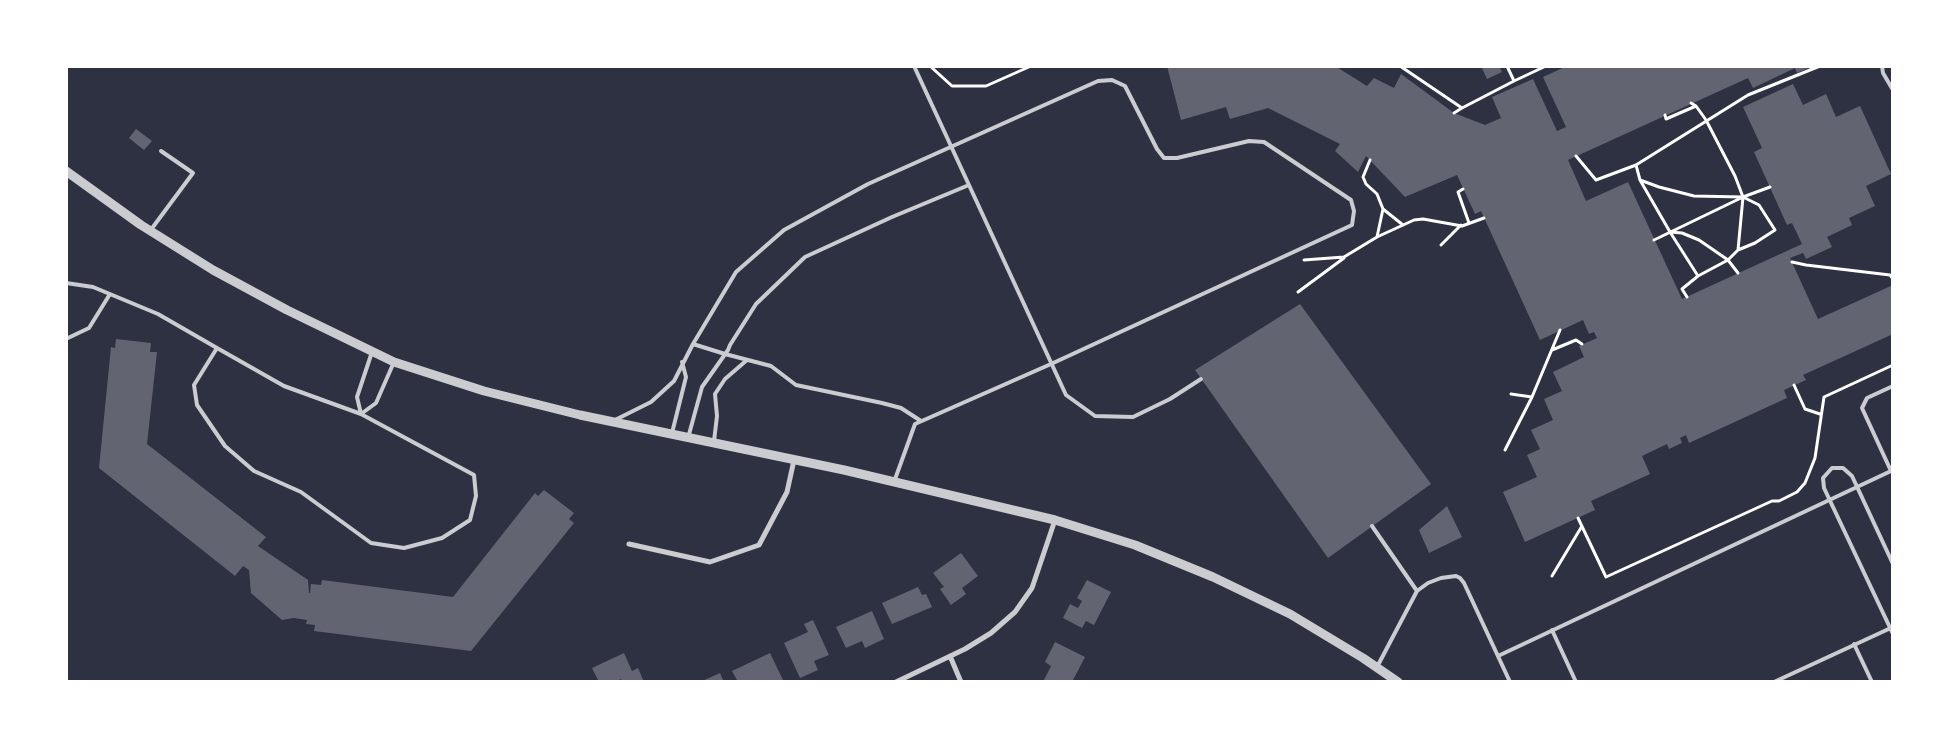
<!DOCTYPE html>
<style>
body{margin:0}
#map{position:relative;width:1959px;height:748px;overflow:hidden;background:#2d3142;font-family:"PT Sans Narrow",sans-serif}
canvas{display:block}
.frame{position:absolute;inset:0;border:68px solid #fff;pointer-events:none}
</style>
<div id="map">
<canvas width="1959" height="748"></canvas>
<div class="frame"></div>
</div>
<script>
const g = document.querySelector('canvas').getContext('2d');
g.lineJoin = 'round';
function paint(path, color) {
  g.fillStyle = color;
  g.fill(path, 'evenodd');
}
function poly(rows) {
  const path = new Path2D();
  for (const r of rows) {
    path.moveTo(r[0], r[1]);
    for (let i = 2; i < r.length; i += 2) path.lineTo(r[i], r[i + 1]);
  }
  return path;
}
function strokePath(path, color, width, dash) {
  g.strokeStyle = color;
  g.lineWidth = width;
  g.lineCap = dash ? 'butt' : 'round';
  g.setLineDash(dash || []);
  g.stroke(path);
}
paint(poly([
 [1167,66,1335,66,1367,86,1374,78,1394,88,1401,74,1454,113,1485,125,1501,118,1492,97,1533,79,1557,131,1566,127,1543,77,1567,66,1812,66,1797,73,1795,68,1753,88,1748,78,1568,160,1586,201,1628,182,1682,299,1802,244,1792,223,1787,225,1754,152,1762,148,1743,107,1793,84,1803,105,1826,94,1836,117,1860,106,1891,174,1866,186,1875,206,1849,218,1852,225,1827,237,1832,247,1806,259,1803,253,1790,258,1818,319,1893,285,1893,334,1803,375,1806,380,1784,390,1787,398,1689,443,1686,435,1680,438,1682,443,1669,449,1667,444,1642,456,1650,474,1591,501,1595,510,1525,542,1503,492,1537,477,1527,455,1540,449,1531,430,1553,420,1544,399,1562,391,1553,372,1584,357,1579,346,1597,338,1594,332,1589,334,1583,320,1540,340,1481,211,1475,214,1457,175,1405,197,1366,156,1358,172,1335,151,1340,144,1268,108,1230,119,1226,107,1181,120],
 [1481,66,1499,66,1502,72,1487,79],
 [136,129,152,141,144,150,129,138],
 [1300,304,1431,484,1328,558,1195,370],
 [116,339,151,343,150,352,157,352,147,444,266,537,258,546,308,580,309,593,310,593,311,584,321,585,322,580,453,597,535,493,538,496,544,490,574,513,569,519,574,523,471,651,314,631,315,625,306,624,307,620,294,618,282,620,251,593,249,570,243,566,235,576,99,468,111,347,115,348],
 [1447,506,1462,537,1429,553,1419,530],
 [961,553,978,576,962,588,966,594,951,605,940,589,944,587,933,573],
 [1087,580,1111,592,1094,625,1086,621,1082,628,1063,618,1070,604,1078,608,1082,601,1077,598],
 [918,587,922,595,926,594,932,607,892,624,882,603],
 [872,611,884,639,865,648,862,641,846,648,836,627],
 [813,620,829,655,814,661,818,670,800,678,784,643,808,632,804,624],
 [1055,642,1085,657,1072,682,1043,682,1051,666,1045,662],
 [624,653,632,671,638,668,644,682,622,682,621,679,615,682,599,682,592,668],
 [770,653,784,682,738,682,732,671],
 [720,673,724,682,700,682]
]), '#626471');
strokePath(poly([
 [930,66,952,86,986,86,1031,66],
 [1400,66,1462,108,1514,81,1507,66],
 [1514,81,1546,66],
 [1454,113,1462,108],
 [1665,115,1666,119,1696,106],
 [1576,156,1596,180,1636,165,1748,95,1820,66],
 [1370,160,1363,177,1366,184,1377,194,1383,209,1377,237],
 [1636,165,1640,180,1670,232,1682,233,1699,240,1728,260,1738,273],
 [1640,180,1659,187,1694,196,1743,197,1654,240],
 [1463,189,1458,192,1469,223],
 [1383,209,1403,225],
 [1670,232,1698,276,1728,260,1738,250,1755,243,1775,230,1759,205,1743,197,1735,176,1706,120,1696,106,1691,103],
 [1441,245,1461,225],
 [1738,250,1743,197,1770,187],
 [1304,260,1344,257,1377,237,1414,220,1423,219,1462,226,1484,218],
 [1792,262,1806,265,1890,275,1893,279],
 [1298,292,1344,258],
 [1687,297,1682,289,1698,276],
 [1552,350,1576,340,1582,344],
 [1794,385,1805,409,1820,414],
 [1532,397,1560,330],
 [1505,450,1532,397,1511,394],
 [1578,518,1606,577,1772,501,1779,501,1797,492,1805,483,1815,458,1824,397,1893,365],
 [1552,576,1582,526]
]), '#fff', 3);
strokePath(poly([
 [914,66,1066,395,1095,416,1133,417,1170,399,1201,379],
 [1882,66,1883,73,1893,90],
 [150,231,193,173,161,151],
 [66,283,93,287,158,314,217,348,194,385,197,405,225,446,254,471,301,492,371,543,404,548,442,538,470,520,476,496,474,475,361,414,284,386,217,348],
 [66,337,68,338,89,328,110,294],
 [693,344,736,272,784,230,868,184,1098,81,1112,80,1125,86,1157,149,1164,158,1177,158,1249,141,1264,142,1351,200,1354,211,1352,225,1051,364,915,424,894,482],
 [361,414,357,397,372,352],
 [361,414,376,403,394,362],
 [613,421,651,402,674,381,693,344,725,354,771,366,796,385,882,403,901,408,921,421],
 [672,433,686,377,682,362],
 [688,438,702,387,728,350,730,345,756,304,805,257,892,217,969,185],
 [714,441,717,416,715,394,725,379,747,360],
 [1372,526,1417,591],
 [1893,564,1852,476,1843,468,1832,468,1823,478,1824,488,1893,634],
 [1552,630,1576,682],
 [1854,644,1872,682],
 [1498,656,1891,471,1862,408,1867,398,1893,386],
 [1377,667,1417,591,1428,583,1441,578,1456,576,1460,578,1464,583,1510,682],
 [1774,682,1893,627]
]), '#caccd0', 4);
strokePath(poly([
 [629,544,710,562,759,545,787,492,794,460],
 [950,656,961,682],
 [896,682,965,649,991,633,1015,612,1032,588,1055,520]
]), '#caccd0', 5);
strokePath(poly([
 [66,171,141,225,213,270,287,310,394,362,484,391,580,415,844,470,1055,520,1135,545,1213,577,1290,614,1363,658,1398,682]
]), '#caccd0', 9);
</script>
